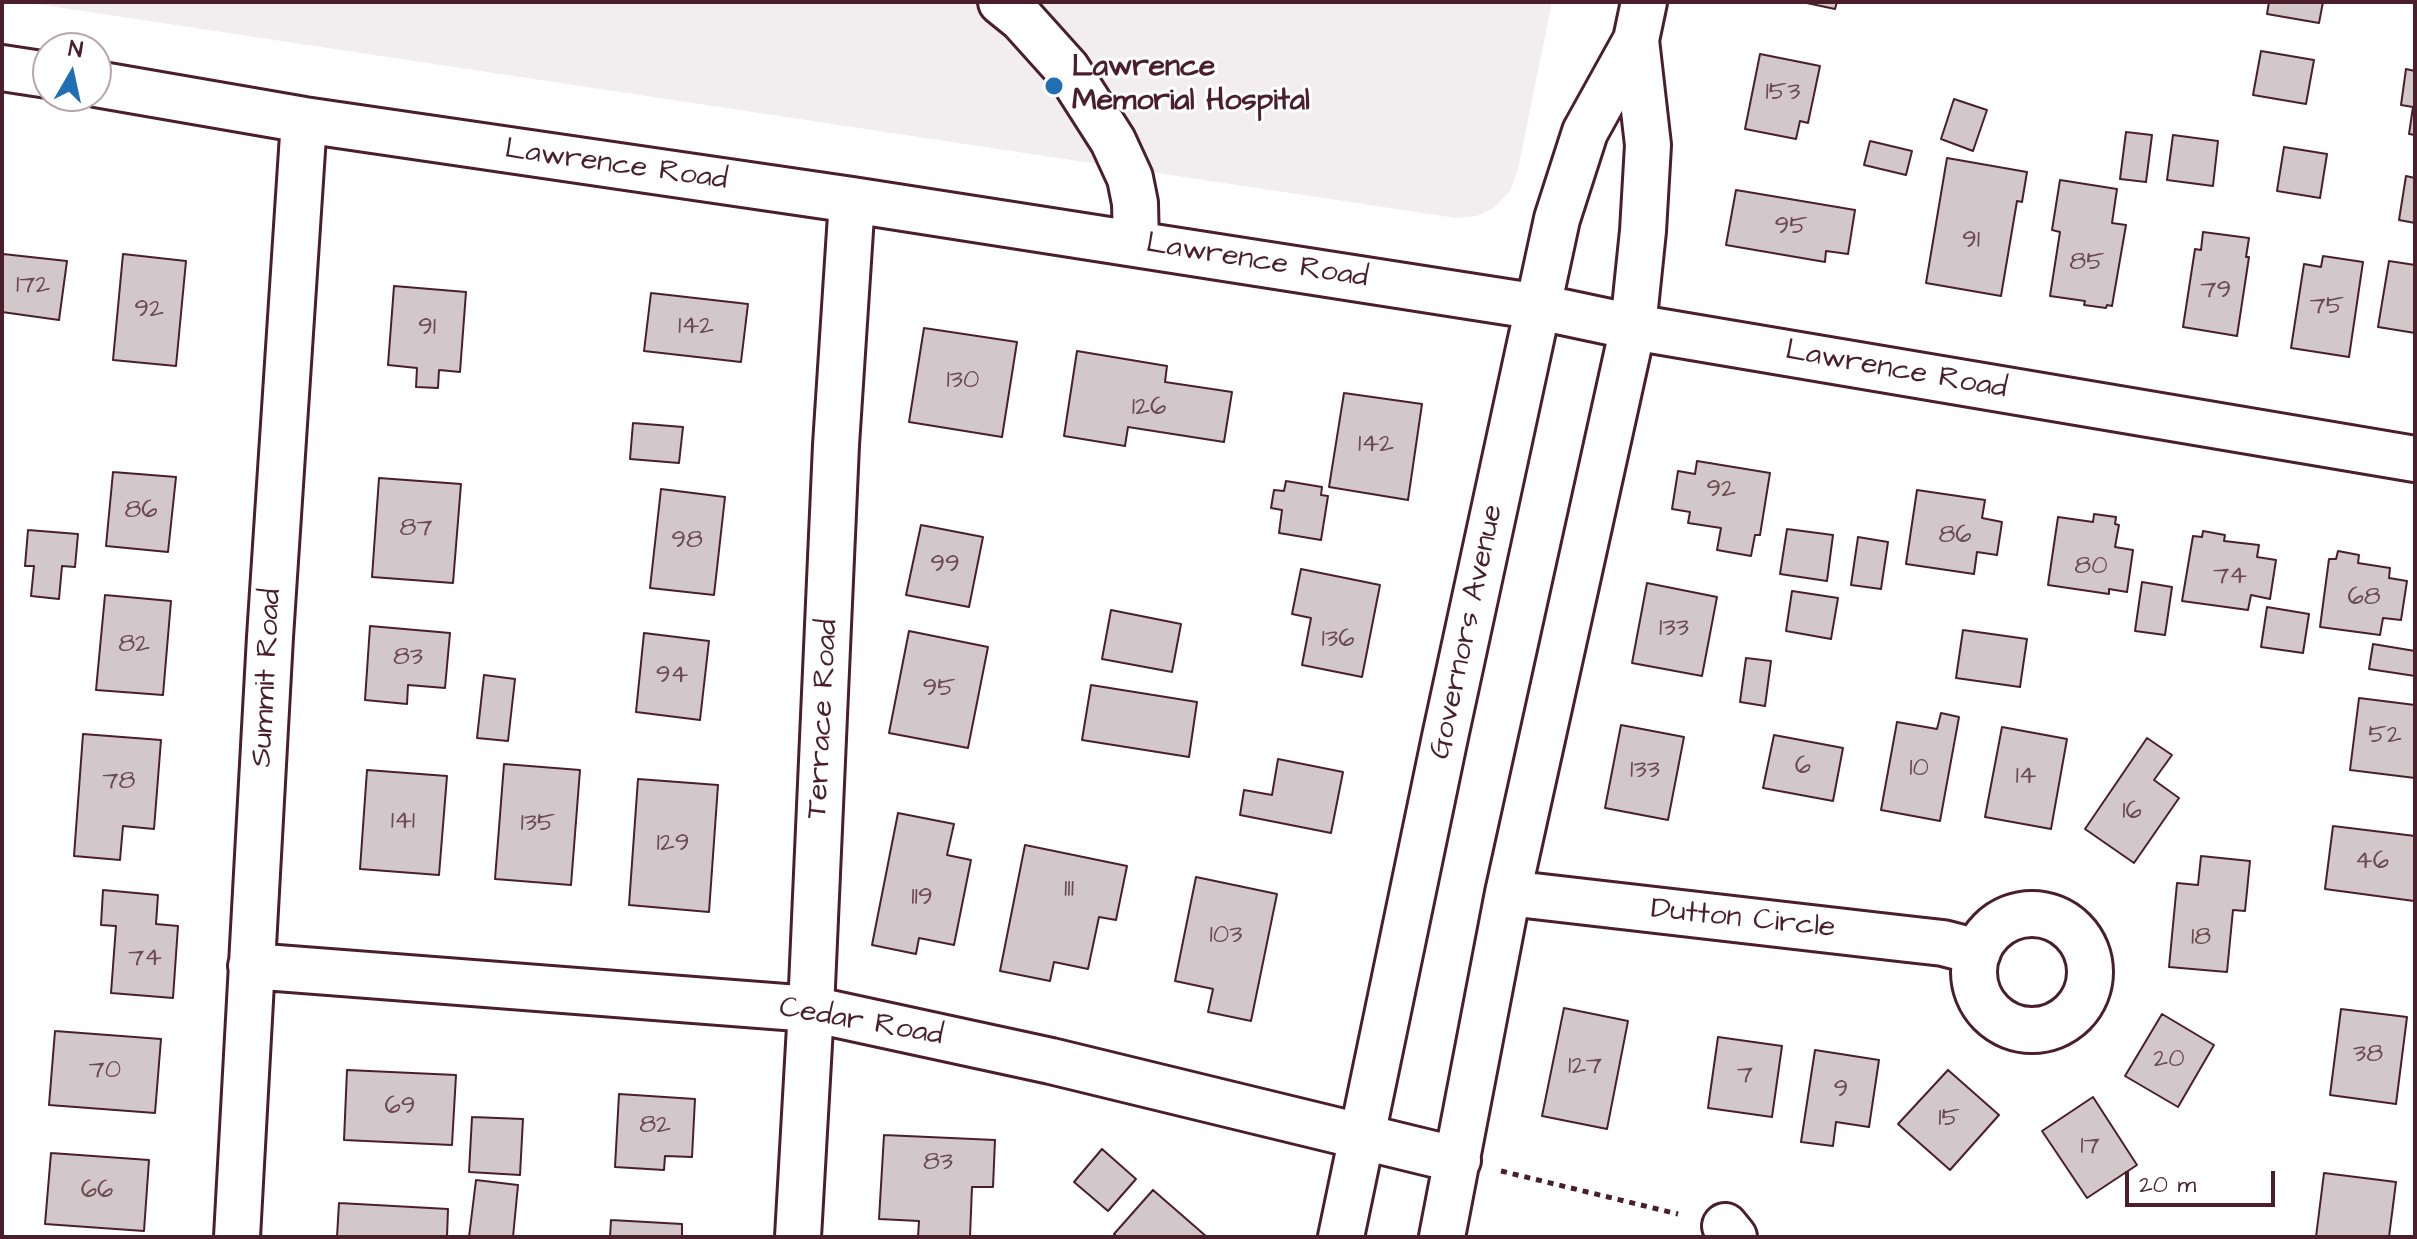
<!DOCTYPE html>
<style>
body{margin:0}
#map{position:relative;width:2417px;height:1239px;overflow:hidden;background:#fff;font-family:"Architects Daughter",sans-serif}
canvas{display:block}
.frame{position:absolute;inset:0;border:4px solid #4a1f2b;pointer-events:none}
.north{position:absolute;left:32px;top:32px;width:80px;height:80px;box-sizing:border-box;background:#fff;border:2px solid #b7a5aa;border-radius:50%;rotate:9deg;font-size:22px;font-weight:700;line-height:32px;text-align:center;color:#4a1f2b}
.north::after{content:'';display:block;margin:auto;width:28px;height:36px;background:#1f6fb2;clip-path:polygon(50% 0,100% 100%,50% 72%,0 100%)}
.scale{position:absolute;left:2125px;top:1171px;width:150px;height:36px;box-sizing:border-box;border:4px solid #4a1f2b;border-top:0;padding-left:10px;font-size:24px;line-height:28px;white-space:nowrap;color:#4a1f2b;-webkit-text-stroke:6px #fff;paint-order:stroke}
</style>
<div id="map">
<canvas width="2417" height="1239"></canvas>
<div class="frame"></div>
<div class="north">N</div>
<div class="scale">20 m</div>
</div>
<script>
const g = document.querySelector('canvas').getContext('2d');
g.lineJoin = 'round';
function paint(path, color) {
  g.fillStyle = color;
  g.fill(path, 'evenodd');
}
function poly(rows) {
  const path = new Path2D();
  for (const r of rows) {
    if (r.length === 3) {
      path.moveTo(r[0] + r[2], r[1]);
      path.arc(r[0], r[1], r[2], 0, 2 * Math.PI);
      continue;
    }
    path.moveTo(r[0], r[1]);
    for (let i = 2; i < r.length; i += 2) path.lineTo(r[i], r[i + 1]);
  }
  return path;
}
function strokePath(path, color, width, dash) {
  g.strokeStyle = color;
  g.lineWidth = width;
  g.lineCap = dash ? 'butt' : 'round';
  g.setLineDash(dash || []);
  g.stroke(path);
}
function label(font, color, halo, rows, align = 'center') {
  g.font = font + ' "Architects Daughter",sans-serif';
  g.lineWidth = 6;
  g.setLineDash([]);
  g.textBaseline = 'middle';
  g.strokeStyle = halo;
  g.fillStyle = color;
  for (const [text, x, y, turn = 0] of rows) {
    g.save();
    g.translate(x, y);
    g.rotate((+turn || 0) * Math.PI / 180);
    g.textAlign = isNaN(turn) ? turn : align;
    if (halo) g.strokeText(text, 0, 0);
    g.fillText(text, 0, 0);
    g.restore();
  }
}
paint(poly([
 [23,2,1552,2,1518,169,1510,191,1495,207,1477,216,1456,218]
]), '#f2eeef');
const building = poly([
 [1802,2,1837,2,1835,9,1802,2],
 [2269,2,2323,2,2319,23,2267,14,2269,2],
 [2261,51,2314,60,2306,104,2253,95,2261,51],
 [1760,54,1820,66,1808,123,1800,121,1796,139,1745,129,1760,54],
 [2406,69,2415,71,2415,135,2409,134,2413,107,2401,105,2406,69],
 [1954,99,1987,110,1973,151,1941,139,1954,99],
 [2126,132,2152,135,2146,182,2120,179,2126,132],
 [2173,135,2218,141,2213,186,2167,180,2173,135],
 [1870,141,1912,151,1906,175,1864,165,1870,141],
 [2284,147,2327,154,2320,198,2277,191,2284,147],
 [1947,158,2027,172,2022,202,2017,201,2001,296,1926,283,1947,158],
 [2406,176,2415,178,2415,223,2399,220,2406,176],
 [2060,180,2117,189,2112,223,2126,225,2112,306,2107,305,2106,308,2084,305,2085,301,2050,296,2060,232,2052,230,2060,180],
 [1736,190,1855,210,1848,254,1826,251,1825,262,1726,245,1736,190],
 [2203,232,2249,238,2246,257,2249,257,2237,336,2183,327,2195,249,2201,250,2203,232],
 [3,254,67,261,59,320,2,312,3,254],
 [123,254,186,261,176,366,113,360,123,254],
 [2323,256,2363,262,2349,357,2291,348,2304,264,2321,267,2323,256],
 [2389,261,2415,265,2415,333,2378,327,2389,261],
 [394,286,466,292,460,372,439,370,438,388,416,387,417,368,388,365,394,286],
 [651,293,748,304,741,362,644,351,651,293],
 [924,328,1017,342,1002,437,909,422,924,328],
 [1077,351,1167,366,1165,382,1232,392,1224,442,1128,427,1125,446,1064,436,1077,351],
 [1344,393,1422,404,1408,500,1329,487,1344,393],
 [633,423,683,427,679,463,630,459,633,423],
 [1697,461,1770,473,1760,535,1755,535,1751,556,1717,550,1721,528,1688,523,1690,512,1672,509,1678,471,1695,474,1697,461],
 [113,472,176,477,168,552,106,546,113,472],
 [379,478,461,484,453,583,372,577,379,478],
 [1286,481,1322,487,1321,495,1328,496,1321,540,1279,533,1282,510,1271,508,1274,490,1284,491,1286,481],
 [661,489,725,497,714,595,650,588,661,489],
 [1917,490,1985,500,1982,518,2002,522,1997,555,1977,552,1974,574,1906,564,1917,490],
 [2094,514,2116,517,2115,524,2119,525,2115,547,2133,550,2127,592,2109,589,2109,594,2048,585,2058,517,2093,522,2094,514],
 [921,525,983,537,969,607,906,595,921,525],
 [1787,529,1833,535,1827,581,1780,574,1787,529],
 [28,530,78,534,75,567,62,566,59,599,31,596,34,566,25,566,28,530],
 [2203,531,2225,535,2224,541,2259,545,2257,557,2276,560,2270,599,2251,595,2248,610,2182,601,2193,536,2202,537,2203,531],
 [1858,537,1888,542,1881,589,1851,585,1858,537],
 [2338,551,2359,555,2358,563,2390,568,2389,578,2407,581,2401,620,2383,618,2380,635,2320,627,2329,559,2336,559,2338,551],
 [1301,569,1380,585,1362,677,1302,665,1311,618,1292,614,1301,569],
 [2142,582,2172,587,2165,635,2135,631,2142,582],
 [1647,583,1717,597,1702,676,1632,663,1647,583],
 [1792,591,1838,598,1831,639,1786,631,1792,591],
 [105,595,171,601,163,695,96,690,105,595],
 [2267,607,2309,614,2303,653,2261,647,2267,607],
 [1111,610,1181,624,1172,672,1102,659,1111,610],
 [370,626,450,633,445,688,408,685,407,704,365,700,370,626],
 [1963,630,2027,639,2020,687,1956,678,1963,630],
 [909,631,988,647,968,748,889,733,909,631],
 [644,633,709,641,700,720,636,712,644,633],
 [2373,644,2415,651,2415,676,2369,669,2373,644],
 [1746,658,1771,661,1765,706,1740,702,1746,658],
 [484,675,515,679,508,741,477,738,484,675],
 [1091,685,1197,702,1189,757,1082,740,1091,685],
 [2359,698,2415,705,2415,778,2350,770,2359,698],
 [1941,713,1959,717,1940,821,1881,810,1897,722,1937,729,1941,713],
 [1621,725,1684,737,1668,820,1605,808,1621,725],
 [2002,727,2067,739,2051,829,1985,817,2002,727],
 [83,734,161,740,154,829,123,826,120,860,74,856,83,734],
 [1774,735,1843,748,1833,801,1763,788,1774,735],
 [2147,738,2172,755,2154,780,2179,798,2134,863,2085,829,2147,738],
 [1278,759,1343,772,1331,833,1240,815,1244,790,1272,795,1278,759],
 [504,764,580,770,571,885,495,879,504,764],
 [367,770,447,776,439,875,360,869,367,770],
 [638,779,718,785,709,912,629,905,638,779],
 [898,813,954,824,947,855,971,860,954,945,919,938,916,954,872,945,898,813],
 [2333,826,2415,836,2414,901,2325,889,2333,826],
 [1025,845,1127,866,1116,920,1099,917,1088,969,1054,962,1050,981,1000,971,1025,845],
 [2201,856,2250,861,2245,911,2233,910,2227,972,2169,967,2177,883,2198,885,2201,856],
 [1196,877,1277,894,1251,1021,1208,1012,1213,989,1175,981,1196,877],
 [103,890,158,895,156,924,178,926,173,998,111,993,116,926,101,925,103,890],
 [1564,1008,1628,1021,1607,1129,1542,1116,1564,1008],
 [2341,1009,2407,1017,2396,1104,2330,1095,2341,1009],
 [2162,1014,2214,1045,2178,1107,2125,1076,2162,1014],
 [55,1031,161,1039,155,1113,49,1105,55,1031],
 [1718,1037,1782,1046,1772,1117,1708,1108,1718,1037],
 [1815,1050,1879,1060,1869,1127,1836,1122,1833,1146,1801,1142,1815,1050],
 [347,1070,456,1075,452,1145,344,1140,347,1070],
 [1948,1070,1999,1115,1950,1170,1898,1124,1948,1070],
 [619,1094,695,1099,692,1157,665,1156,664,1170,615,1167,619,1094],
 [2093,1097,2137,1165,2087,1198,2042,1131,2093,1097],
 [472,1117,523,1119,520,1175,469,1172,472,1117],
 [884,1135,995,1140,993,1187,972,1187,970,1237,918,1237,919,1221,879,1219,884,1135],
 [1102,1149,1136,1179,1108,1211,1074,1182,1102,1149],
 [51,1153,149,1160,144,1231,45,1224,51,1153],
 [2324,1173,2396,1182,2389,1237,2316,1237,2324,1173],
 [476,1180,518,1185,513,1237,469,1237,476,1180],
 [1153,1190,1207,1237,1117,1237,1114,1234,1153,1190],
 [339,1203,448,1209,447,1237,337,1237,339,1203],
 [611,1220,682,1224,682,1237,610,1237,611,1220]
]);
paint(building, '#d2c7cb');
strokePath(building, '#4a1f2b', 2);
const minor = poly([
 [1001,2,1022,19,1067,69,1113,141,1130,178,1135,203,1136,244],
 [2,68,48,75],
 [96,84,304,120,852,200,1539,307,1633,327,2415,459],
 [1508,893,1907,939,1943,943,1978,952],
 [2032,972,58],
 [251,966,811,1009,1051,1061,1458,1160],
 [1725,1226,1734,1237],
 [237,1237,270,637,304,120],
 [798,1237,811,1009,836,445,852,200],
 [1341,1237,1445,737,1557,219,1585,132,1636,40,1644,2],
 [1442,1237,1508,893,1633,327,1643,231,1648,145,1636,40]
]);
strokePath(minor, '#4a1f2b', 50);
strokePath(poly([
 [1501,1171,1678,1214]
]), '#4a1f2b', 5, [6, 6]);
strokePath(minor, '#fff', 44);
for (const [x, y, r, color] of [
 [1054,86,10,"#1f6fb2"]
]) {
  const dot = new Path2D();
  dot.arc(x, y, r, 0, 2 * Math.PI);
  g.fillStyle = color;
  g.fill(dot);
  strokePath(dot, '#fff', 3);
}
label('26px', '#6c4953', null, [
 ["153",1783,94],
 ["95",1791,228],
 ["91",1971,242],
 ["85",2087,264],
 ["172",33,287],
 ["79",2216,292],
 ["75",2327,308],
 ["92",149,311],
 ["142",696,328],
 ["91",427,329],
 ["130",963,382],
 ["126",1149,409],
 ["142",1376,446],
 ["92",1721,491],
 ["86",141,512],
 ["87",416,530],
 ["86",1955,537],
 ["98",687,542],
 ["99",945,566],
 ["80",2091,568],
 ["74",2230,578],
 ["68",2364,599],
 ["133",1674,630],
 ["136",1338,641],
 ["82",134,646],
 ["83",408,659],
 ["94",672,677],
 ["95",939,690],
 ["52",2385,737],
 ["6",1803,768],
 ["10",1919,770],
 ["133",1645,772],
 ["14",2026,778],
 ["78",119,783],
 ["16",2132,813],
 ["141",403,823],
 ["135",538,825],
 ["129",673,845],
 ["46",2372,863],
 ["111",1069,891],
 ["119",922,899],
 ["103",1226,937],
 ["18",2201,939],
 ["74",145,960],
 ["38",2368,1056],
 ["20",2169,1061],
 ["127",1585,1068],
 ["70",105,1072],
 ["7",1745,1077],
 ["9",1841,1091],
 ["69",400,1108],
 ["15",1949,1120],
 ["82",655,1127],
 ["17",2090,1148],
 ["83",938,1164],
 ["66",97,1192]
]);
label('bold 30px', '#4a1f2b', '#fff', [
 ["Lawrence",1072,69],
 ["Memorial Hospital",1072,103]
], 'left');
label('30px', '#4a1f2b', '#fff', [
 ["Lawrence Road",616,166,8],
 ["Lawrence Road",1257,262,9],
 ["Lawrence Road",1896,371,10],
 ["Governors Avenue",1468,632,-78],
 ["Summit Road",268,678,-87],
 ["Terrace Road",824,719,-87],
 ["Dutton Circle",1743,920,6],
 ["Cedar Road",861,1023,10]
]);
</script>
